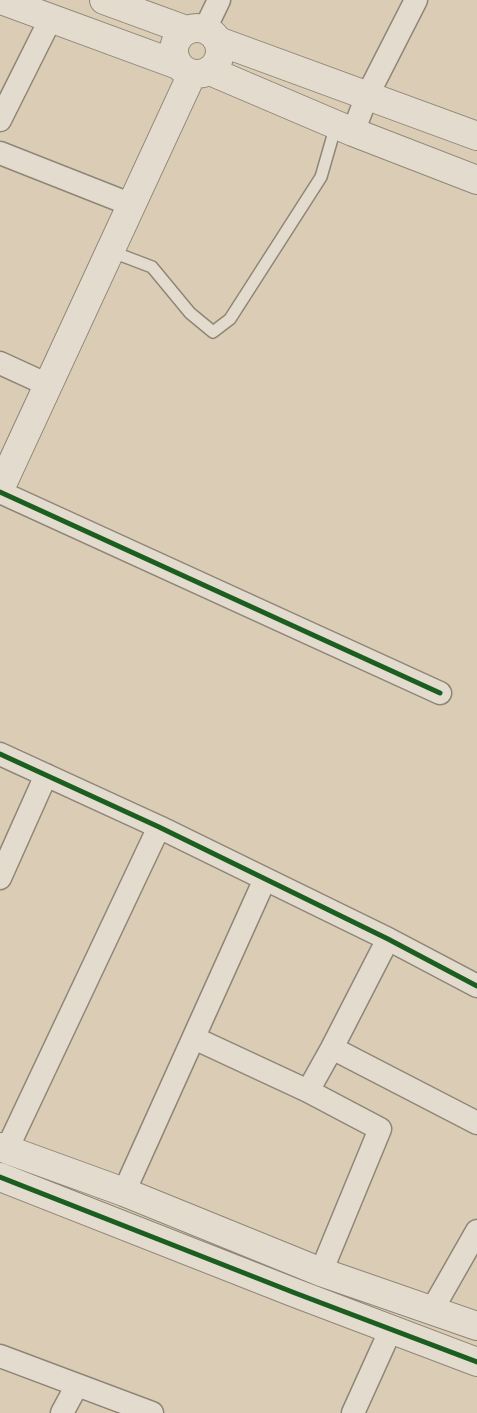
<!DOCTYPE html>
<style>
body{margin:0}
canvas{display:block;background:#dbcdb5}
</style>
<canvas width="477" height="1413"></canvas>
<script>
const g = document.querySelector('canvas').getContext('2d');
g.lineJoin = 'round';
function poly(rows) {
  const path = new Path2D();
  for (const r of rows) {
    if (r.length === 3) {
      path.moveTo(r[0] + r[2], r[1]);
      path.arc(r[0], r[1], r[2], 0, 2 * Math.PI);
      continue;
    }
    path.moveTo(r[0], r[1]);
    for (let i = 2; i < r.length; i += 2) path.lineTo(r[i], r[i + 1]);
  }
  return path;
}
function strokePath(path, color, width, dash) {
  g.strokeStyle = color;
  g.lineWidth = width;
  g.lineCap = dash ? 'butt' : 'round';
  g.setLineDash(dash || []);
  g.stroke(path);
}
const service = poly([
 [110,251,152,267,190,313,213,332,230,319,321,177,336,125]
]);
const minor = poly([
 [205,29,219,0],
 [0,120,51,18],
 [353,132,367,96,416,0],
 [0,153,132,205],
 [0,363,48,385],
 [0,492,440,693],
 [0,754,159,827,388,939,477,986],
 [0,878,46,775],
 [194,1038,308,1091,380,1129,321,1272],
 [332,1048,477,1123],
 [308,1091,332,1048,388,939],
 [7,1149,159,827],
 [124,1192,265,879],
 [432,1310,477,1231],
 [0,1356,152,1413],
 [62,1413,77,1385],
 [353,1413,391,1329]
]);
const tertiary = poly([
 [1,0,178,65],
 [104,0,186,30],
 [197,51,23],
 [218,41,477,136],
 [210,71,353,132,477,180],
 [0,489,192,74],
 [0,1147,124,1192,321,1272,477,1326],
 [0,1177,295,1293,477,1362]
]);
strokePath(service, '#8f8677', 14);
strokePath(minor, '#8f8677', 25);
strokePath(tertiary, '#8f8677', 30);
strokePath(service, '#e2dbce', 11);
strokePath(minor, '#e2dbce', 22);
strokePath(tertiary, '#e2dbce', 28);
strokePath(poly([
 [0,492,440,693],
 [0,754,159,827,388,939,477,986],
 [0,1177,295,1293,477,1362]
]), '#1b5e20', 5);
</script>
